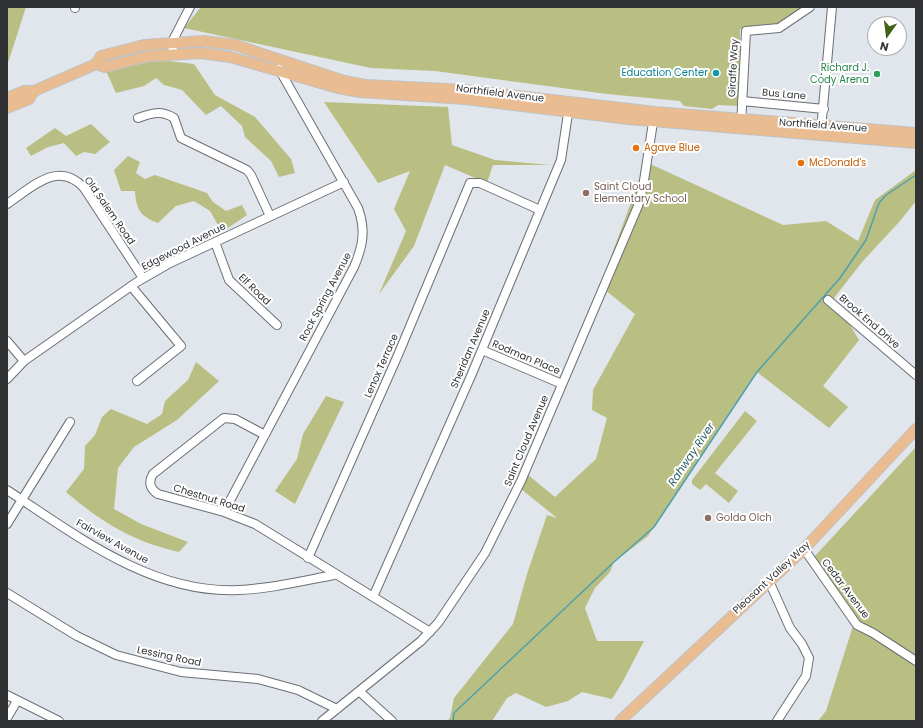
<!DOCTYPE html>
<style>
body{margin:0}
#map{position:relative;width:923px;height:728px;overflow:hidden;background:#e0e6ec;font-family:Poppins,sans-serif}
canvas{display:block}
.frame{position:absolute;inset:0;border:8px solid #303234;pointer-events:none}
.north{position:absolute;left:867px;top:16px;width:40px;height:40px;box-sizing:border-box;background:#fff;border:1px solid #acadae;border-radius:50%;rotate:194deg;font-size:11px;font-weight:700;line-height:16px;text-align:center;color:#303234}
.north::after{content:'';display:block;margin:auto;width:14px;height:18px;background:#416116;clip-path:polygon(50% 0,100% 100%,50% 72%,0 100%)}
</style>
<div id="map">
<canvas width="923" height="728"></canvas>
<div class="frame"></div>
<div class="north">N</div>
</div>
<script>
const ctx = document.querySelector('canvas').getContext('2d');
ctx.lineJoin = 'round';
function paint(path, color) {
  ctx.fillStyle = color;
  ctx.fill(path, 'evenodd');
}
function stroke(path, color, width, dash) {
  ctx.strokeStyle = color;
  ctx.lineWidth = width;
  ctx.lineCap = dash ? 'butt' : 'round';
  ctx.setLineDash(dash || []);
  ctx.stroke(path);
}
function drawText(font, color, halo, rows, align = 'center') {
  ctx.font = font + ' Poppins,sans-serif';
  ctx.lineWidth = 4;
  ctx.setLineDash([]);
  ctx.textBaseline = 'middle';
  ctx.strokeStyle = halo;
  ctx.fillStyle = color;
  for (const [text, x, y, turn = 0] of rows) {
    ctx.save();
    ctx.translate(x, y);
    ctx.rotate((+turn || 0) * Math.PI / 180);
    ctx.textAlign = isNaN(turn) ? turn : align;
    if (halo) ctx.strokeText(text, 0, 0);
    ctx.fillText(text, 0, 0);
    ctx.restore();
  }
}
const green = new Path2D(`
 M7,7H26L7,66Z
 M201,7H802L777,25L740,29L738,106L718,105L712,109L684,106L680,101L607,94L435,71L371,68L184,28Z
 M169,61L194,64L215,95L255,117L291,159L295,173L279,177L271,161L245,137L242,126L221,106L206,115L182,90L164,85L156,78L144,86L116,93L106,71L140,62Z
 M324,102L448,107L452,145L495,160L550,165H493L487,183L445,165L414,246L379,294L406,231L394,209L410,171L378,183Z
 M91,124L110,142L95,154L84,152L76,156L64,143L48,147L31,156L26,148L55,128L66,136Z
 M128,156L140,162L136,173L145,179L155,175L207,193L213,202L226,211L242,205L247,215L222,232L210,211L194,201L176,206L158,223C140,217 136,208 135,191H121L114,170Z
 M646,162L783,225L826,221L858,241L875,200L916,170V201L900,221L863,261L834,298L859,340L823,386L848,407L829,428L757,372L648,536L614,562L610,572L595,588L585,608L597,641H644L622,683L612,699L582,692L568,701L546,707L516,693L507,698L492,721H447L450,718L454,698L513,624L527,574L547,515L557,518L521,489L527,474L555,497L596,459L607,418L592,410L593,390L635,314L600,286Z
 M196,362L219,381L177,420L134,447L118,468L114,509L141,524L188,542L179,552C134,542 101,522 66,492L84,469L85,446L95,435L102,417L111,409L147,424L162,414L165,401L188,380Z
 M326,396L344,402L295,504L275,491L297,459L303,434Z
 M745,411L757,421L715,473L738,491L729,503L706,484L700,490L692,484V480Z
 M916,447V721H818L826,711L854,623L814,557Z`);
const stream = new Path2D(`
 M453,721L454,713L614,562L654,527L757,372L840,278L866,240L879,203L886,195L916,175`);
const minor = new Path2D(`
 M75,8V7
 M173,53L172,42L190,7
 M742,101L824,109
 M138,118C152,113 161,110 174,118L181,138L247,170L251,175L270,216
 M741,125L746,31L779,28L810,7
 M821,130L832,7
 M7,204C31,188 59,159 84,188L143,278
 M215,242L229,280L277,325
 M131,286L181,346L137,381
 M828,300L916,375
 M7,341L24,361
 M482,350L562,384
 M7,379L24,361L137,282L170,263L344,182
 M265,435L235,419L224,418L153,474C148,482 150,489 158,494L224,512L255,524L430,632
 M7,490C76,535 151,594 238,590C270,589 302,581 334,575
 M224,512L354,267C363,246 366,230 358,208L279,69
 M7,524L70,422
 M804,549L857,625L873,633L916,661
 M308,558L398,355L470,183H480L540,210
 M769,581L790,628L802,644L809,658L806,676L777,721
 M7,593L77,636L116,655L181,672L258,679L298,690L337,709
 M373,597L471,376L561,160L569,107
 M360,692L392,721
 M7,695L59,721
 M7,718L17,701
 M322,721L421,641L438,623L485,553L521,481L638,206L643,187L654,116`);
const major = new Path2D(`
 M96,64L105,67L149,56L201,53L230,57L338,88L360,92L465,99L628,119L916,143
 M7,98L24,91H34L96,64L101,56L144,45L204,41L235,45L344,81L366,85L466,90L655,112L916,133
 M7,108L29,99L34,91
 M620,721L804,549L916,429`);
const markers = [
 [716,73,4,"#0f9aa8"],
 [877,74,4,"#2e9e5b"],
 [636,148,4,"#e8710a"],
 [801,163,4,"#e8710a"],
 [586,193,4,"#8d6e63"],
 [708,518,4,"#8d6e63"]
];
const streetNames = [
 ["Giraffe Way",734,68,-87],
 ["Northfield Avenue",500,94,7],
 ["Bus Lane",784,95,5],
 ["Northfield Avenue",823,126,4],
 ["Old Salem Road",109,211,55],
 ["Edgewood Avenue",184,247,-27],
 ["Elf Road",254,290,44],
 ["Rock Spring Avenue",326,297,-62],
 ["Brook End Drive",869,322,41],
 ["Sheridan Avenue",471,349,-67],
 ["Rodman Place",526,358,23],
 ["Lenox Terrace",382,366,-66],
 ["Saint Cloud Avenue",527,441,-67],
 ["Chestnut Road",209,499,17],
 ["Fairview Avenue",112,542,29],
 ["Pleasant Valley Way",772,578,-43],
 ["Cedar Avenue",845,589,53],
 ["Lessing Road",169,657,12]
];
const leisureNames = [
 ["Richard J.",869,68],
 ["Cody Arena",869,80]
];
const cultureNames = [
 ["Education Center",708,73]
];
const foodNames = [
 ["Agave Blue",644,148],
 ["McDonald's",809,163]
];
const educationNames = [
 ["Saint Cloud",594,187],
 ["Elementary School",594,199],
 ["Golda Olch",716,518]
];
const waterNames = [
 ["Rahway River",692,455,-56]
];
paint(green, '#b9be82');
stroke(stream, '#4da1ad', 1.5);
stroke(minor, '#6b7076', 10);
stroke(major, '#c1c2c2', 12);
stroke(minor, '#fff', 8);
stroke(major, '#eabc92', 10);
for (const [x, y, r, color] of markers) {
  const dot = new Path2D();
  dot.arc(x, y, r, 0, 2 * Math.PI);
  ctx.fillStyle = color;
  ctx.fill(dot);
  stroke(dot, '#fff', 1.5);
}
drawText('10px', '#303234', '#fff', streetNames);
drawText('10px', '#27864d', '#fff', leisureNames, 'right');
drawText('10px', '#0d838f', '#fff', cultureNames, 'right');
drawText('10px', '#c56008', '#fff', foodNames, 'left');
drawText('10px', '#785e54', '#fff', educationNames, 'left');
drawText('italic 11px', '#285b62', '#fff', waterNames);
</script>
